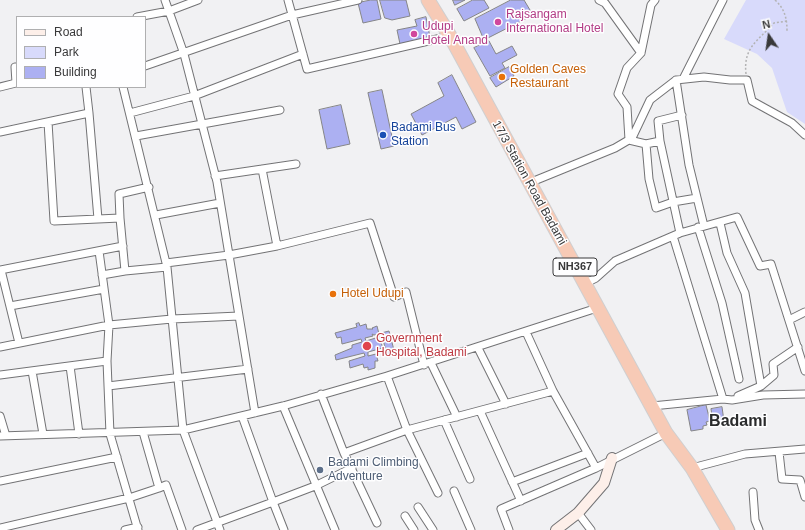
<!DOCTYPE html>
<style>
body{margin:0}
#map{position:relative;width:805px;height:530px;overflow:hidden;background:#f1f1f3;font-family:Helvetica,sans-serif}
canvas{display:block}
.legend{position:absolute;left:16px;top:16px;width:130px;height:72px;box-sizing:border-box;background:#fefeff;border:1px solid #afafb0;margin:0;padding:5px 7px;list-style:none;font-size:12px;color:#39393a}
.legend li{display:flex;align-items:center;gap:8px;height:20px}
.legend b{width:20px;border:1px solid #afafb0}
.north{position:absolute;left:749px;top:16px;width:40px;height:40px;-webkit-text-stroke:3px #fefeff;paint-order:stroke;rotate:347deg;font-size:11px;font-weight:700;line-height:16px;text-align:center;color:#39393a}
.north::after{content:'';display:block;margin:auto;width:14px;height:18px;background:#39393a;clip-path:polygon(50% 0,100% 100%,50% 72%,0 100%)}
</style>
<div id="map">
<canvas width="805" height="530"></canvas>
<ul class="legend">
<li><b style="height:5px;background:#fdefe9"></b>Road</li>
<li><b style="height:11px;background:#d8dafb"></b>Park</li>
<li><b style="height:11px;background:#acb0f2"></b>Building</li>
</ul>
<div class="north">N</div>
</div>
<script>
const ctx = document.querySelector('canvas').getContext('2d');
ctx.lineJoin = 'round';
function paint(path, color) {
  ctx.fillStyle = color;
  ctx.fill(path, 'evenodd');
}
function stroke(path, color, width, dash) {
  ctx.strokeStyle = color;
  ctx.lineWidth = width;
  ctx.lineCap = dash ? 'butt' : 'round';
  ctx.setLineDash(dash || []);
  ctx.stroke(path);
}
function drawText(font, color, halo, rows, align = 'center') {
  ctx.font = font + ' Helvetica,sans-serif';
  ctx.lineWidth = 3;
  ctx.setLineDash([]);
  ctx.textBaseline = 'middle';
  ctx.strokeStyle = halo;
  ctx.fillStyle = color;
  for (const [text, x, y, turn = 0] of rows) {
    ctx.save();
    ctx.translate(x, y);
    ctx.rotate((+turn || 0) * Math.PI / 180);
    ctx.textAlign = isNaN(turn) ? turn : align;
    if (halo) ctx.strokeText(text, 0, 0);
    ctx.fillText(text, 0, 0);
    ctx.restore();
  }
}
const green = new Path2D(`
 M746,0H805V124L787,112L772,68L757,54L724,39Z`);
const building = new Path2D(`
 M371,0H377L381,19L363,23L358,3Z
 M380,0H406L410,16L392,20L385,18Z
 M453,0H465L455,5Z
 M473,0H484L489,8L464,21L457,9Z
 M511,0H524L533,15L484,40L475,19Z
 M426,17L430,37L400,44L397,30L417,26L415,20Z
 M489,41L496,54L512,46L517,55L502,63L505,68L490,76L474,48Z
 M509,67L514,76L496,87L490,78Z
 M452,75L476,122L462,129L456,117L422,135L411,114L444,96L438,83Z
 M382,90L394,146L381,149L368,93Z
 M341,105L350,144L327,149L319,110Z
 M359,323L360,326L366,324L367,329H373L372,328L377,326L379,334L374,335L372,334L373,336L365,338L366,341L382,336L381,333L389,331L395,354L387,356L383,339L380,340L383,348L368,352V356L376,354L378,361H375V368L368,370V367L364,368L363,364L350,368L349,361L365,356L364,353L336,360L335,355L352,348V345L362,342L361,339L342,344L341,337L337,338L335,333L357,327L356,324Z
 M706,405L710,421L706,422L707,425L703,426V429L691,431L687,410Z
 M722,407L724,421L713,423L711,409Z`);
const path = new Path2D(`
 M775,0C785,9 787,19 787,31
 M746,74C743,47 758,41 774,23L787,21`);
const street = new Path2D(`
 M165,0L184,54L217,182L255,413
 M288,0L307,69L450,36
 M599,0L605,3L641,53
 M655,0L651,5L641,53L627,68L618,94L627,107L629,140L646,144L660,141L680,233
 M137,17L169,11L198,0
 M145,66L292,15L358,0
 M683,79L723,0
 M676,80L689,165L704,226
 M0,87L16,83L15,67H17
 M123,87L167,267L183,430L220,530
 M89,113L98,219
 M130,113L194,96L303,54
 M48,122L54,221L120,218L125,271L167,267
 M0,132L89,113L86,87
 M136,136L280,110
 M660,141L658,121L682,115
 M646,144L649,179L656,208L673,202L697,198
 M215,176L296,164
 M529,183L615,148L632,138L650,100L676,80L704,77L730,80H747L752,101L792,123L805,135
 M156,215L220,203
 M120,218L119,194L149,187
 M720,223L727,253L745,293L761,386
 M698,227L722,303L739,379
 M277,246L370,223L394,297L406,292L424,365
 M166,263L229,255L277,246L262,169
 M0,270L123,246
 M1,270L19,343
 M102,275L125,271
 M584,284L596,278L615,261L673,236
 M10,306L104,289
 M789,320L805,312
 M526,332L553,391L596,468L666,433
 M0,347L109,325L99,251
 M478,348L506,404
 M107,361L110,434L138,530
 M431,363L457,417
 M70,366L79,434
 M32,371L43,434
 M0,375L107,361L109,325L172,319L239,316
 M387,376L407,430L438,493
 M108,386L248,369
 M321,394L344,453L377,523
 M738,396L761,386L774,375L773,364L798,347
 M723,399L673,236L680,233L737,217L760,266L771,264L805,371
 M283,406L335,530
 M652,406L723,399L732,400L763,395L805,394
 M480,411L521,501
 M0,416L6,436
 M444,420L470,479
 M0,436L183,430L283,406L387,376L597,308
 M779,452L782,479L800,480L805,497
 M344,453L407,430L553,391
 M692,468L745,454L805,449
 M0,481L117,457
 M512,482L588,453
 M159,488L166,485L182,530
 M454,491L471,530
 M753,492L755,520L759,530
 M418,507L433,530
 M578,513L591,530
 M405,516L414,530
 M0,528L129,498L159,488L143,432
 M125,530L138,527
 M197,530L273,502L242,416
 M284,530L273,502L315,486L352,468
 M509,530L501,509L596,468`);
const secondary = new Path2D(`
 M556,530L578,513L604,483L612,458`);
const highway = new Path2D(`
 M428,0L450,36L666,433L692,468L728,530`);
const markers = [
 [498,22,4,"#d1479c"],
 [414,34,4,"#d1479c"],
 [502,77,4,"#e8710a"],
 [383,135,4,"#1a4fb4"],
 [333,294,4,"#e8710a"],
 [367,346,5,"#e0444e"],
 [320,470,4,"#5c6f8a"]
];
const shields = [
 [575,267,44]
];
const shieldNames = [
 ["NH367",575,267]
];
const hotelNames = [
 ["Rajsangam",506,15],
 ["International Hotel",506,29],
 ["Udupi",422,27],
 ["Hotel Anand",422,41]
];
const foodNames = [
 ["Golden Caves",510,70],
 ["Restaurant",510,84],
 ["Hotel Udupi",341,294]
];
const transitNames = [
 ["Badami Bus",391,128],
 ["Station",391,142]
];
const streetNames = [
 ["17/3 Station Road Badami",529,183,61]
];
const healthNames = [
 ["Government",376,339],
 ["Hospital, Badami",376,353]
];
const serviceNames = [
 ["Badami Climbing",328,463],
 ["Adventure",328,477]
];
const districtNames = [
 ["Badami",738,422]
];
paint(green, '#d8dafb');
paint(building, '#acb0f2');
stroke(building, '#858587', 1);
stroke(street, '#737375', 9);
stroke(secondary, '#737375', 12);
stroke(highway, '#cfcfd0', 15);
stroke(path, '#b3b3b4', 1.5, [2, 2]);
stroke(street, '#fff', 7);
stroke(secondary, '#fdefe9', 10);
stroke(highway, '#f7cab6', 13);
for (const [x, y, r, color] of markers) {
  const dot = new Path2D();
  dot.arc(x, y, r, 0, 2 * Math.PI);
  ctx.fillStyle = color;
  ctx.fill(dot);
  stroke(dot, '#fefeff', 1.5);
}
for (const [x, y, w] of shields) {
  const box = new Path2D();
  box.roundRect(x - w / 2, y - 9, w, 18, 3);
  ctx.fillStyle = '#fefeff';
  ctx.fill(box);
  stroke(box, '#39393a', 1);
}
drawText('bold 11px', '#39393a', null, shieldNames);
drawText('12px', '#b23c85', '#fefeff', hotelNames, 'left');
drawText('12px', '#c56008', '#fefeff', foodNames, 'left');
drawText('12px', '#164399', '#fefeff', transitNames, 'left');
drawText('12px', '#39393a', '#fefeff', streetNames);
drawText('12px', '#be3a42', '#fefeff', healthNames, 'left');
drawText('12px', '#4e5e75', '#fefeff', serviceNames, 'left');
drawText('bold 16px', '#2a2b2c', '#fefeff', districtNames);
</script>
